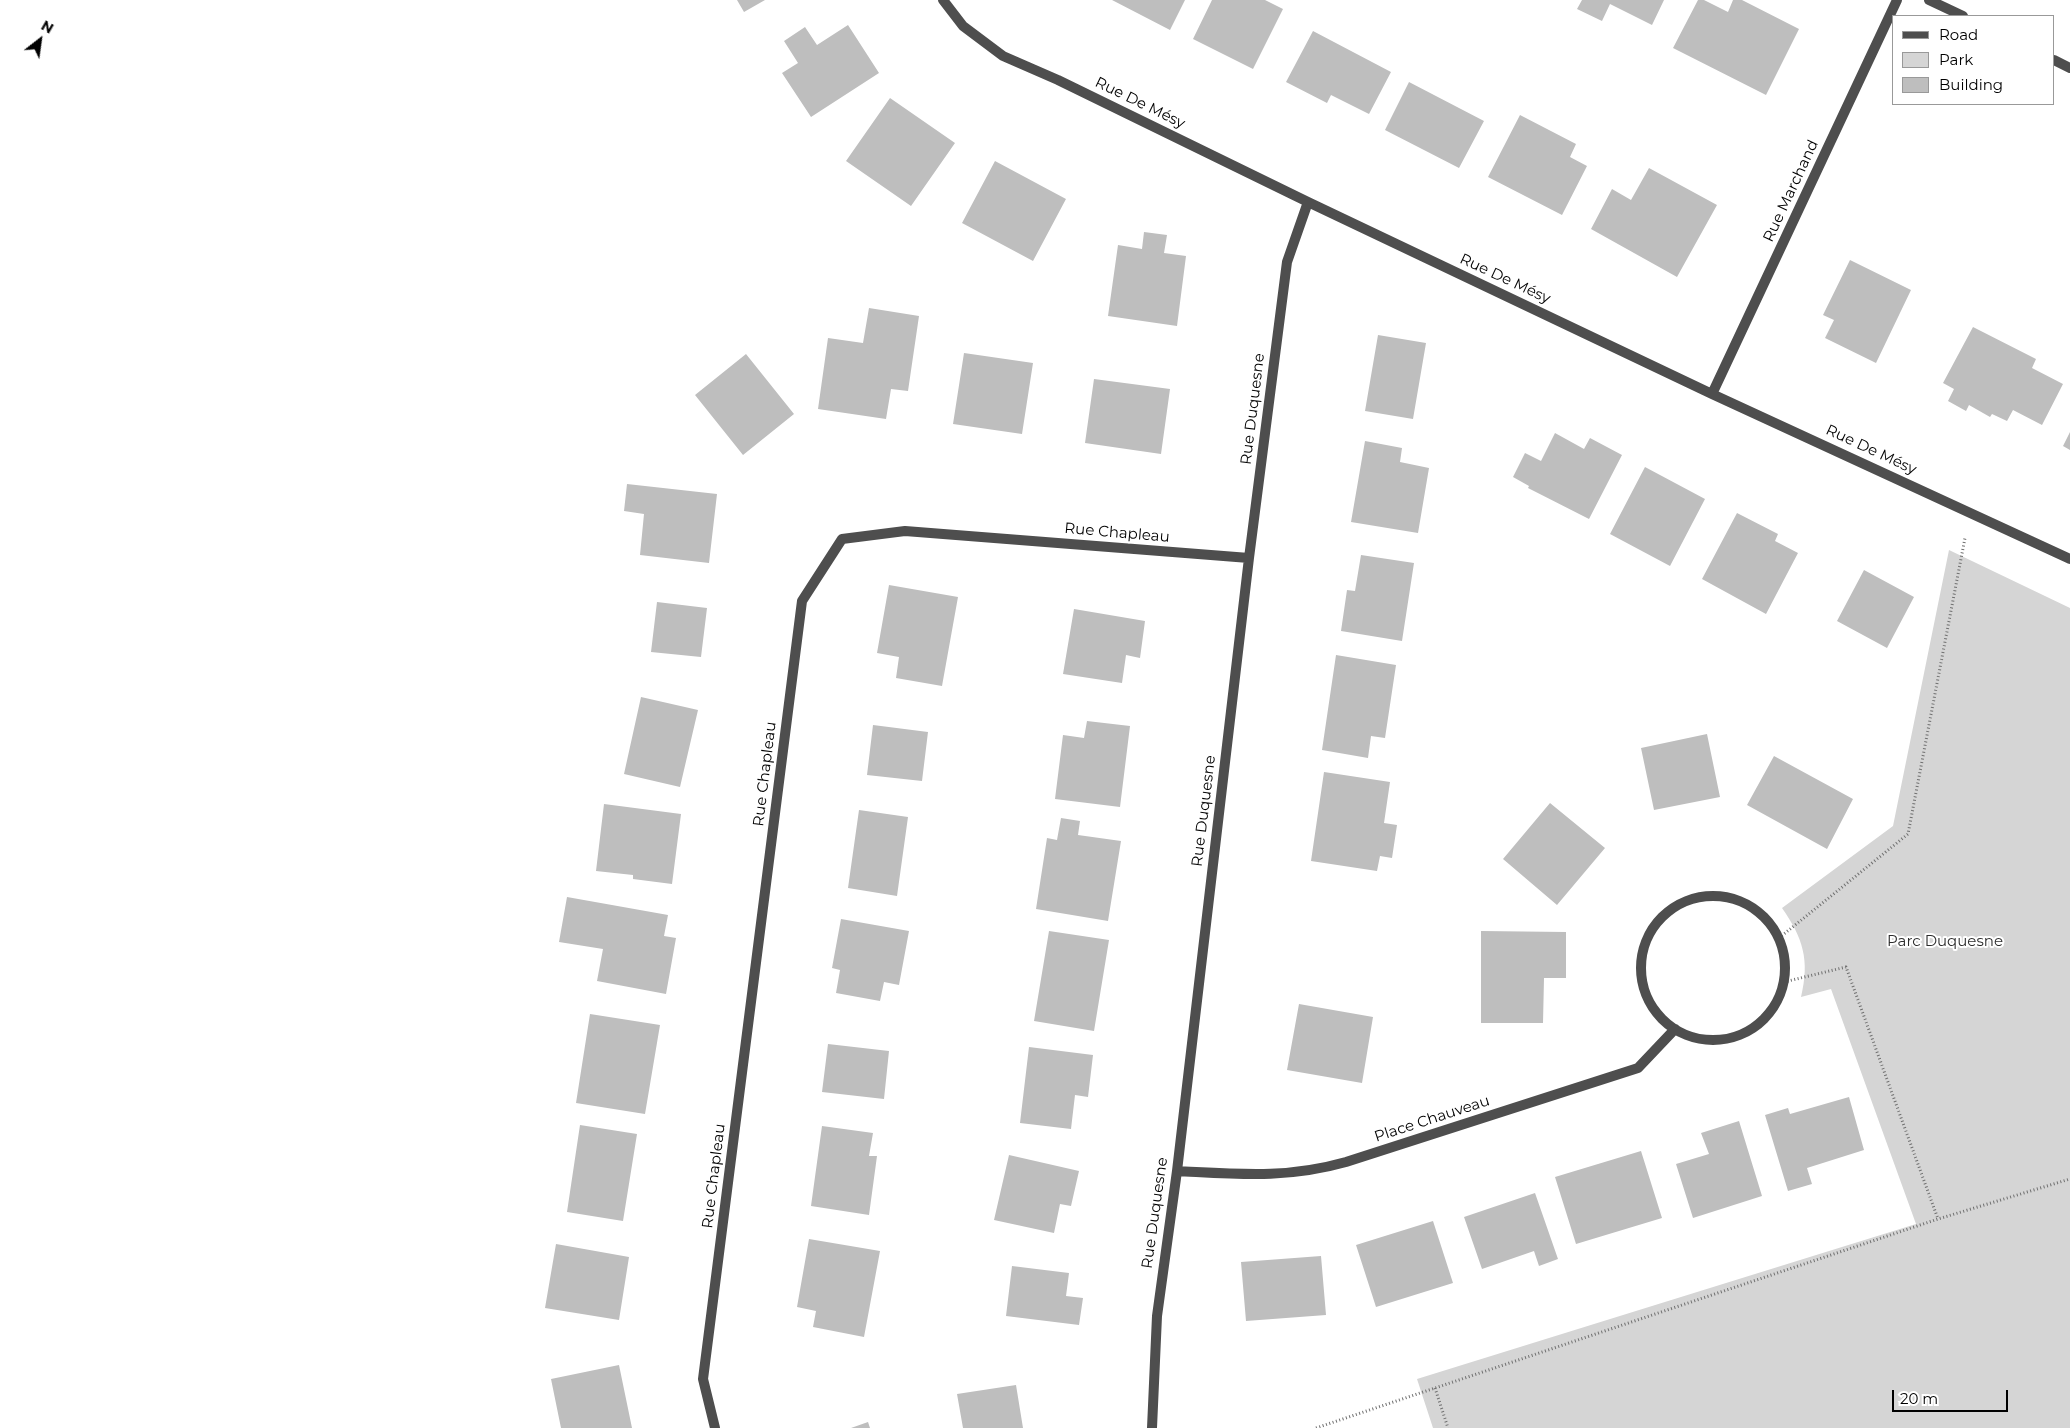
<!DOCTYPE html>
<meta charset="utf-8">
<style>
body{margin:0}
#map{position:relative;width:2070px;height:1428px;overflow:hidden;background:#fff;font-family:Montserrat,sans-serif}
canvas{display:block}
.legend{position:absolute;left:1892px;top:15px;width:162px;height:90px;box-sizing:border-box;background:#fff;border:1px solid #999;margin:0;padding:6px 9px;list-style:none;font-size:15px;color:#000}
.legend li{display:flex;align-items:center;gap:10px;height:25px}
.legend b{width:25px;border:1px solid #999}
.north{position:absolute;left:15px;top:15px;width:50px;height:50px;-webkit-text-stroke:4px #fff;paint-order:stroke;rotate:30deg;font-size:14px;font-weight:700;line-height:20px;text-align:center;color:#000}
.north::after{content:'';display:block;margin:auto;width:18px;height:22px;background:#000;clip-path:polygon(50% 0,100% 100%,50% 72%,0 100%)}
.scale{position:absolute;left:1892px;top:1390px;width:116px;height:22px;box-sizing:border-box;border:2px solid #000;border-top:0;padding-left:6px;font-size:15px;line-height:18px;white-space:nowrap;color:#000;-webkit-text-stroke:4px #fff;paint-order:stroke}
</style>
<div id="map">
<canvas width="2070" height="1428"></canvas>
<ul class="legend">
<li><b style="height:6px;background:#4e4e4e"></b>Road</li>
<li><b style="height:14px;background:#d5d5d5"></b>Park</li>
<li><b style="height:14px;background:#bebebe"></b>Building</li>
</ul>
<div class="north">N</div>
<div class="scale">20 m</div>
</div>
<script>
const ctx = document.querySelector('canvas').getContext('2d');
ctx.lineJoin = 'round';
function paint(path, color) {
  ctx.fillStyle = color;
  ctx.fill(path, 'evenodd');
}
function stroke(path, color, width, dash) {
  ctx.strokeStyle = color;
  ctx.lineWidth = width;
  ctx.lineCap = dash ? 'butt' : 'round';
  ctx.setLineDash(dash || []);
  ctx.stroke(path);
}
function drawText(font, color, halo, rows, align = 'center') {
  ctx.font = font + ' Montserrat,sans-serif';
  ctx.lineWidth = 4;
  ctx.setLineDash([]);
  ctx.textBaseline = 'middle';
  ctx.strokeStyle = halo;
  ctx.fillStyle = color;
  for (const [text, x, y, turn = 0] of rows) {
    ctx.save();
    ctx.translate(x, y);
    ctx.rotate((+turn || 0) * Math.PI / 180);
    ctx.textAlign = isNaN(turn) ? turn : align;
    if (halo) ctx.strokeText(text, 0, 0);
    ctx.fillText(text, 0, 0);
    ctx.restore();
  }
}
const green = new Path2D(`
 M1949,550L2070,608V1428H1433L1417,1379L1916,1224L1831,989L1801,997C1810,960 1803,938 1782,908L1893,826Z`);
const building = new Path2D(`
 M737,0H765L744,12Z
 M1112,0H1185L1170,30Z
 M1212,0H1265L1283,9L1253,69L1193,39Z
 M1582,0H1664L1652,25L1610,4L1602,21L1577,9Z
 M1698,0H1704L1728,12L1733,0H1742L1799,29L1766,95L1673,48Z
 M848,25L879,73L811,117L782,73L798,63L784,41L805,27L817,45Z
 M1313,31L1391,72L1369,114L1331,95L1327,103L1286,82Z
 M1409,82L1484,121L1459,168L1385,130Z
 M890,98L955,143L911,206L846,161Z
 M1520,115L1576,144L1570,157L1587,166L1562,215L1488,177Z
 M995,161L1066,199L1033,261L962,223Z
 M1649,168L1717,205L1677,277L1591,229L1612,189L1631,200Z
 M1144,232L1167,235L1164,253L1186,256L1177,326L1108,316L1118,245L1142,249Z
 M1850,260L1911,290L1876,363L1825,338L1834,320L1823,315Z
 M869,308L919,316L908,391L891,389L886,419L818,409L828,338L863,343Z
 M1973,327L2036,359L2032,368L2063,384L2042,425L2013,410L2007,421L1992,414L1990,417L1969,405L1966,411L1948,401L1954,389L1943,383Z
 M1378,335L1426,343L1413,419L1365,411Z
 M964,353L1033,363L1022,434L953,424Z
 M746,354L794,414L743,455L695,395Z
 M1094,379L1170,389L1161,454L1085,443Z
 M2070,432V450L2063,446Z
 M1555,433L1584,449L1590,438L1622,455L1589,519L1528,488L1529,486L1513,477L1525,453L1541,461Z
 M1365,441L1402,448L1400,462L1429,468L1418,533L1351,522Z
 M1645,467L1705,499L1670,566L1610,534Z
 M627,484L717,494L709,563L640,555L644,514L624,511Z
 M1737,513L1778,534L1775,541L1798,553L1766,614L1702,579Z
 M1361,555L1414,563L1402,641L1341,631L1347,590L1355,591Z
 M1864,570L1914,597L1887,648L1837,621Z
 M889,585L958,597L942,686L896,678L899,657L877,653Z
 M657,602L707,608L701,657L651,652Z
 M1074,609L1145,621L1140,658L1126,655L1122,683L1063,674Z
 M1336,655L1396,665L1385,738L1371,736L1368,758L1322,750Z
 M641,697L698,710L680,787L624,774Z
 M1087,721L1130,726L1120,807L1055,799L1063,735L1084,738Z
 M873,725L928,732L922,781L867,775Z
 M1707,734L1720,797L1654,810L1641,748Z
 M1774,756L1853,799L1827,849L1747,805Z
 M1324,772L1390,782L1384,823L1397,825L1392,858L1380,856L1377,871L1311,861Z
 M1550,803L1605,848L1557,905L1503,859Z
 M604,804L681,814L672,884L633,879V875L596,871Z
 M859,810L908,817L897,896L848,888Z
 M1061,818L1080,821L1078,835L1121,841L1108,921L1036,909L1047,838L1057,840Z
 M567,897L668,915L664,936L676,938L666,994L597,981L603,949L559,942Z
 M841,919L909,931L899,985L884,982L880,1001L836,993L840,970L832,968Z
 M1049,931L1109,940L1094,1031L1034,1021Z
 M1481,931L1566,932V978H1544L1543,1023H1481Z
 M1299,1004L1373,1017L1362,1083L1287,1070Z
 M590,1014L660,1025L645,1114L576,1103Z
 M828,1044L889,1051L884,1099L822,1092Z
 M1029,1047L1093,1055L1088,1097L1075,1095L1071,1129L1020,1123Z
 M1849,1097L1864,1150L1807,1168L1812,1184L1788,1191L1765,1115L1788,1108L1790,1114Z
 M1739,1121L1762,1196L1693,1218L1676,1164L1709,1154L1701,1133Z
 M580,1125L637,1134L623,1221L567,1212Z
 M822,1126L873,1133L869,1156H877L869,1215L811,1206Z
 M1641,1151L1662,1218L1576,1244L1555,1177Z
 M1009,1155L1079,1171L1071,1206L1060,1204L1054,1233L994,1220Z
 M1535,1193L1558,1259L1539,1266L1534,1251L1482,1269L1464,1217Z
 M1433,1221L1453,1283L1376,1307L1356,1245Z
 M809,1239L880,1251L864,1337L813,1327L816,1311L797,1307Z
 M556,1244L629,1257L619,1320L545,1308Z
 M1321,1256L1326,1315L1246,1321L1241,1262Z
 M1012,1266L1069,1273L1066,1296L1083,1298L1079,1325L1006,1316Z
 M619,1365L632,1428H561L551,1379Z
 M1016,1385L1023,1428H963L957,1394Z
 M868,1422L870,1428H851Z`);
const path = new Path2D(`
 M1779,938L1908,834L1965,538
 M1784,982L1846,967L1938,1219
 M1435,1388L1448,1428
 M1316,1428L1938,1219L2070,1179`);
const street = new Path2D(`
 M943,0L963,26L1003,56L1058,80L1308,202L1712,394L2070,559
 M1929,0L1963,16
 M2054,60L2070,68
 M1712,394L1897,0
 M1641 968a72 72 0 1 1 144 0a72 72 0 1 1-144 0Z
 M1177,1171C1238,1174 1286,1179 1346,1162L1638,1068L1675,1029
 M715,1428L703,1379L802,601L842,539L905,531L1249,558
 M1152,1428L1157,1316L1177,1171L1249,558L1287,262L1308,202`);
const streetNames = [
 ["Rue De Mésy",1140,103,26],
 ["Rue Marchand",1791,191,-65],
 ["Rue De Mésy",1505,279,25],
 ["Rue Duquesne",1253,409,-83],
 ["Rue De Mésy",1871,450,25],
 ["Rue Chapleau",1117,533,5],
 ["Rue Chapleau",765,774,-83],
 ["Rue Duquesne",1204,811,-83],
 ["Place Chauveau",1432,1119,-18],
 ["Rue Chapleau",714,1176,-83],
 ["Rue Duquesne",1155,1213,-82]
];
const parkNames = [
 ["Parc Duquesne",1945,942]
];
paint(green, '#d5d5d5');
paint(building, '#bebebe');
stroke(path, '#707070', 3, [1, 2.5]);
stroke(street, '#4e4e4e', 10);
drawText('15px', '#000', '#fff', streetNames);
drawText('15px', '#2c2c2c', '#fff', parkNames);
</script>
